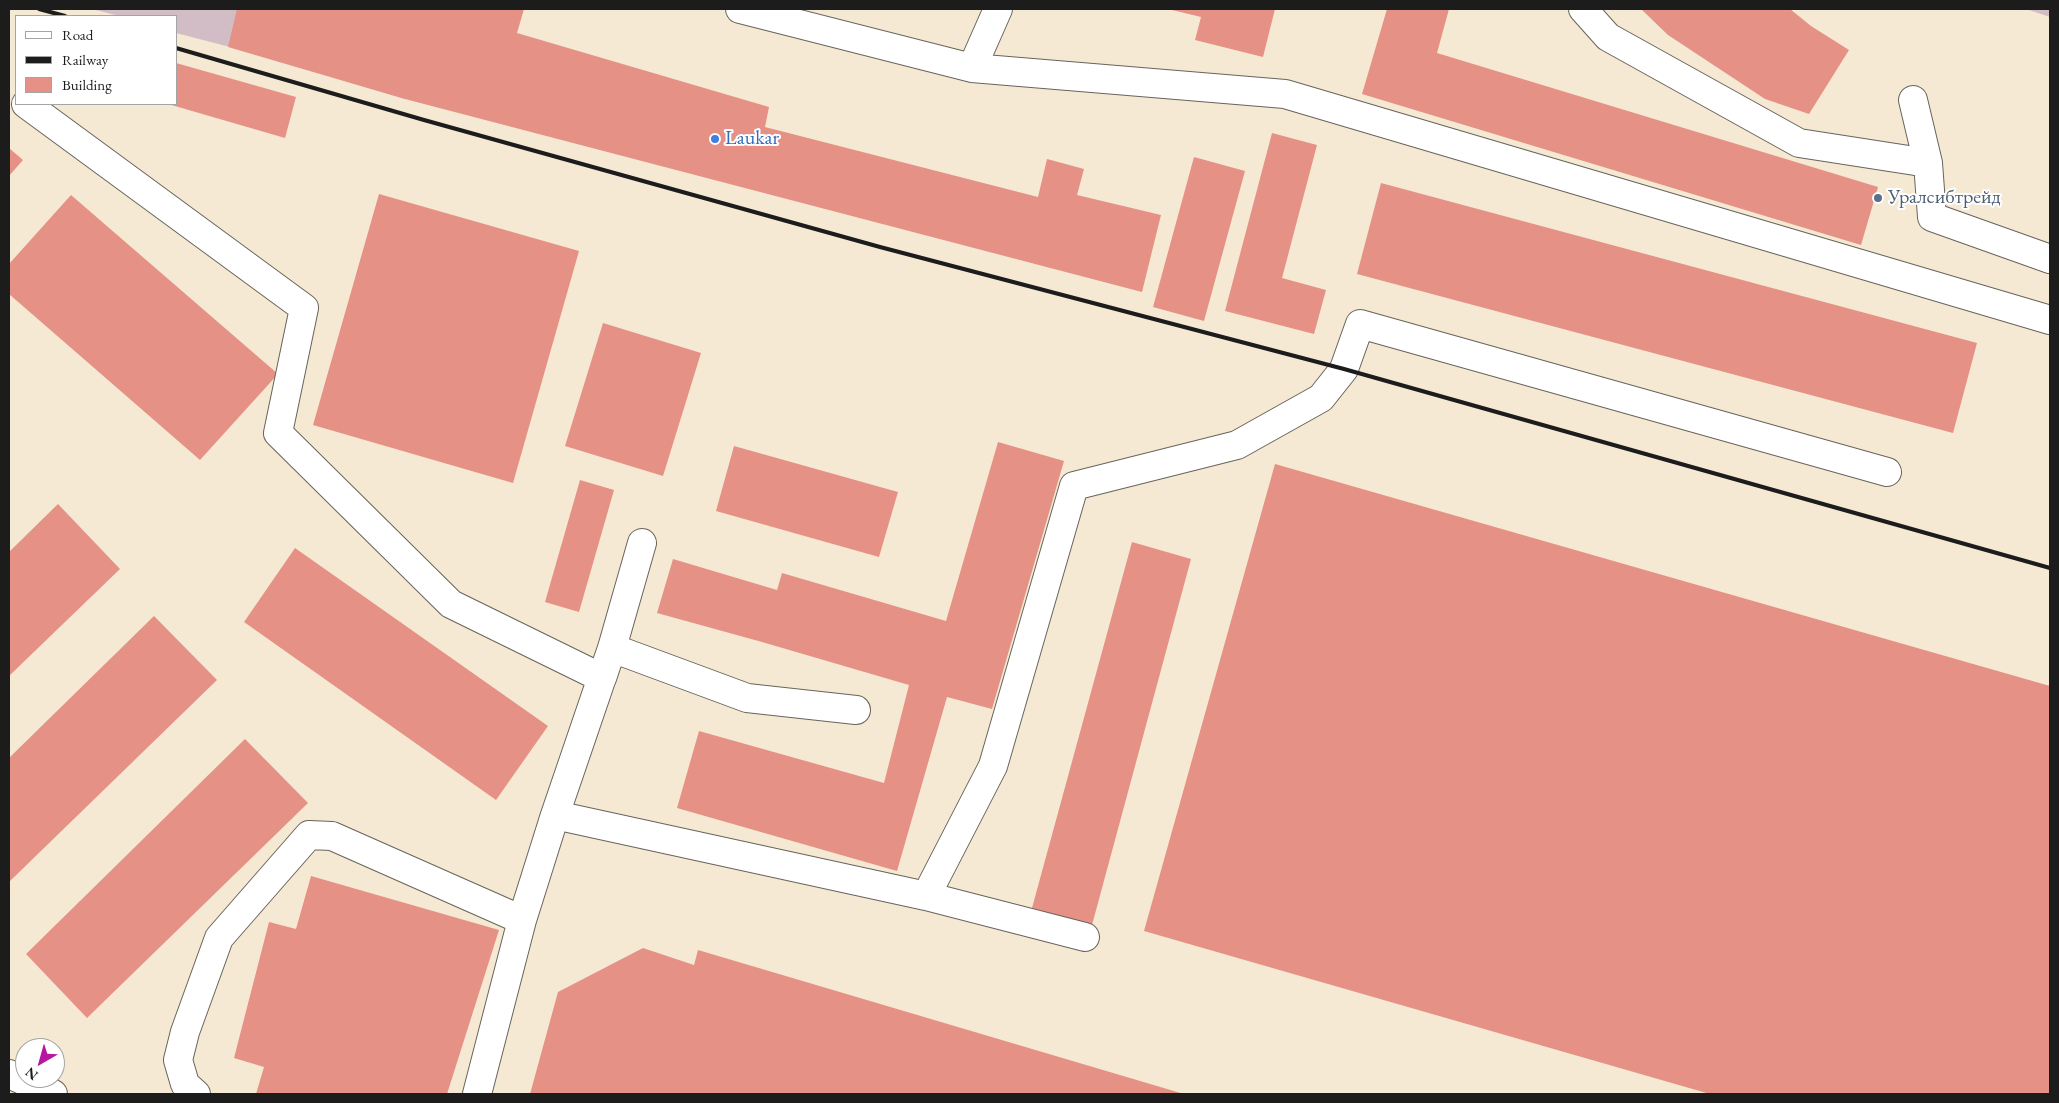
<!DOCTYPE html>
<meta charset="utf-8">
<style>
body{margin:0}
#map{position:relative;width:2059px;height:1103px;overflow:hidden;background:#f5e9d3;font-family:"EB Garamond",serif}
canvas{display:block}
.frame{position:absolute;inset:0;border:10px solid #1c1c1c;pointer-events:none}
.legend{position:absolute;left:15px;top:15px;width:162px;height:90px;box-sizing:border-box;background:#fff;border:1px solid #a4a4a4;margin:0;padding:6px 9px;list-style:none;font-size:15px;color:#1c1c1c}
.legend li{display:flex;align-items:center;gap:10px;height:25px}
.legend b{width:25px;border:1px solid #a4a4a4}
.north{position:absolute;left:15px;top:1038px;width:50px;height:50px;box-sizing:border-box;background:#fff;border:1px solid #a4a4a4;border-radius:50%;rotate:218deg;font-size:14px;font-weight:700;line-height:20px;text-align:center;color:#1c1c1c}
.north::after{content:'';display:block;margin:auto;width:18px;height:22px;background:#b5179e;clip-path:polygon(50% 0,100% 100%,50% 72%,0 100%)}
</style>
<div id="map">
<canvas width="2059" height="1103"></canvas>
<div class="frame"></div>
<ul class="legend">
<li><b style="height:6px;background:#fff"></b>Road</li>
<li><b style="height:6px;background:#1c1c1c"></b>Railway</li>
<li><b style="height:14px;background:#e69185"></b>Building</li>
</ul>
<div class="north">N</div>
</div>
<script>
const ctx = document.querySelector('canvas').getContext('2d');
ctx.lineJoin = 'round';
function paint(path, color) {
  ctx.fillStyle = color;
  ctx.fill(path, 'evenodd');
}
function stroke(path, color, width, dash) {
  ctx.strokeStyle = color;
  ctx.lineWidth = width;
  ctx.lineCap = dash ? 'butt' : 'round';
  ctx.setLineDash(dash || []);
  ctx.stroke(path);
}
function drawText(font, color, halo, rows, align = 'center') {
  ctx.font = font + ' "EB Garamond",serif';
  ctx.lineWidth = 4;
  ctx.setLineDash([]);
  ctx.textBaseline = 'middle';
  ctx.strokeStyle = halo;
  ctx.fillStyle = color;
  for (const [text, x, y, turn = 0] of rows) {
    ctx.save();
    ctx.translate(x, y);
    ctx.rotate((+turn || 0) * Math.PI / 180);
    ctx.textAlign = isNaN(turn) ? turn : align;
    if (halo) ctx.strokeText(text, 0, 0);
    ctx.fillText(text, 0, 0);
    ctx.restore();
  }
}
const industrial = new Path2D(`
 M92,9H428L405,99L253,53L176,33V16H119Z
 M2026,9H2050V17Z`);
const building = new Path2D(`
 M237,9H524L517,33L769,107L765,127L1038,197L1047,159L1084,169L1077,195L1161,215L1142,292L405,99L228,47Z
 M1168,9H1275L1263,57L1195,40L1201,17Z
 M1387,9H1449L1437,53L1878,187L1861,245L1362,94Z
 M1641,9H1790L1811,26L1849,50L1809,114L1765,99L1668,35Z
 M176,63L296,97L285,138L168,104H176Z
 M1272,133L1317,145L1282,278L1326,290L1314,334L1225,311Z
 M9,148L23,160L9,176Z
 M1194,157L1245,171L1204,321L1153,307Z
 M1381,183L1977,343L1953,433L1357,274Z
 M379,194L579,251L513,483L313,425Z
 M71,195L278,374L200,460L9,294V264Z
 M603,323L701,353L663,476L565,446Z
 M998,442L1064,461L992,709L947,697L897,871L677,808L699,731L884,783L909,685L762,642L657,613L673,559L777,590L782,573L946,621Z
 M734,446L898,492L879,557L716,511Z
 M1275,464L2050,686V1094H1710L1144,931Z
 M580,480L614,490L579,612L545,602Z
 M58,504L120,569L9,676V552Z
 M1132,542L1191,559L1092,925L1032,908Z
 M295,548L548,726L496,800L244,622Z
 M154,616L217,680L9,882V758Z
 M245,739L308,803L87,1018L26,954Z
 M311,876L499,930L447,1094H256L264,1067L234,1058L269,922L296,929Z
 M643,948L694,965L698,950L1184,1094H530L558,992Z`);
const minor = new Path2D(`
 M740,9L972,68L1285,94L2050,320
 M1583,9L1608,37L1799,143L1928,163
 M972,68L998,9
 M1913,100L1928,163L1932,217L2050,259
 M26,104L304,308L278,433L451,604L602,678L612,648L747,698L856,710
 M555,815L926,896L1085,937
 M926,896L993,766L1074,486L1237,445L1321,398L1344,369L1360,324L1887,472
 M9,1074L53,1094
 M196,1094L185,1084L178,1060L185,1032L219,938L309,835L332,836L522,920
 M477,1094L522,920L555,815L612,648L642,543`);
const rail = new Path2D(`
 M39,9L65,16
 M176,48L424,120L880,247L1344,369L2050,568`);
const markers = [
 [715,139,5,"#3f7fe0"],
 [1878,198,5,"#5c6f8a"]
];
const shopNames = [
 ["Laukar",725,139]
];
const serviceNames = [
 ["Уралcибтрейд",1888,198]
];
paint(industrial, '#d2bdc7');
paint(building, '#e69185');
stroke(minor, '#68645c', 30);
stroke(minor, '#fff', 28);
stroke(rail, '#1c1c1c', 4);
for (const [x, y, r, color] of markers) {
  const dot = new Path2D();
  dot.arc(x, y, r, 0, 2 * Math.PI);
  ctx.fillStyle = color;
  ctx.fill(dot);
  stroke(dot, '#fff', 2);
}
drawText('20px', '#366cbe', '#fff', shopNames, 'left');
drawText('20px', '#4e5e75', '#fff', serviceNames, 'left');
</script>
